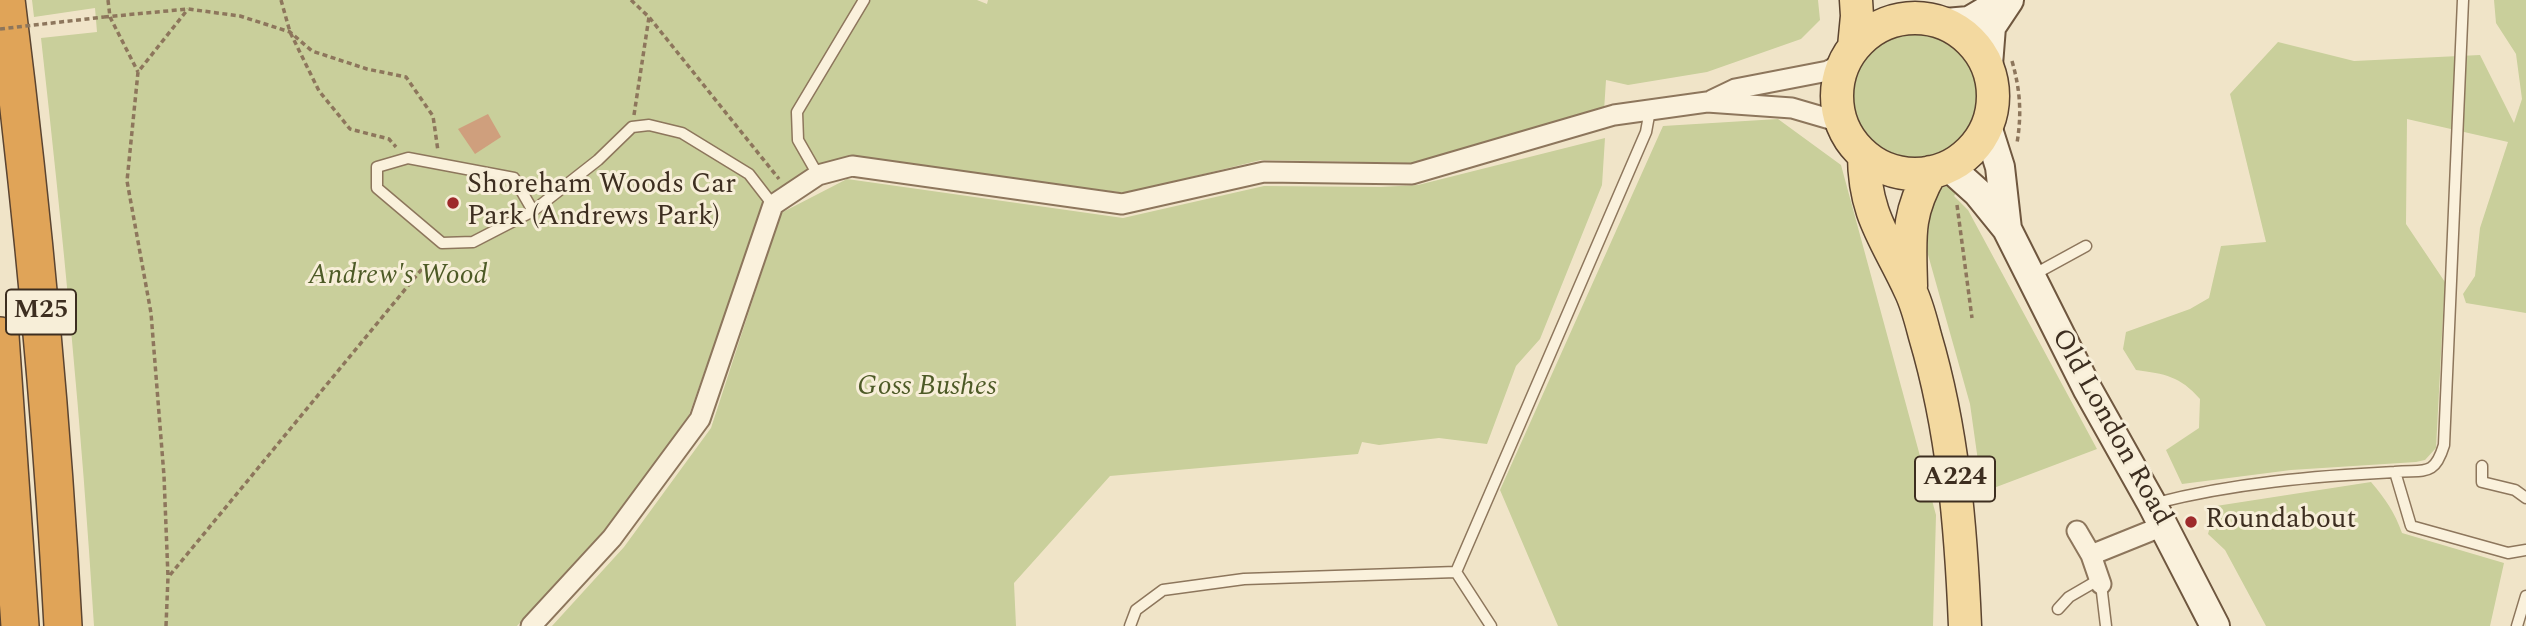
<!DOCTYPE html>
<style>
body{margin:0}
canvas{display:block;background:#f0e4c8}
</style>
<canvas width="2526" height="626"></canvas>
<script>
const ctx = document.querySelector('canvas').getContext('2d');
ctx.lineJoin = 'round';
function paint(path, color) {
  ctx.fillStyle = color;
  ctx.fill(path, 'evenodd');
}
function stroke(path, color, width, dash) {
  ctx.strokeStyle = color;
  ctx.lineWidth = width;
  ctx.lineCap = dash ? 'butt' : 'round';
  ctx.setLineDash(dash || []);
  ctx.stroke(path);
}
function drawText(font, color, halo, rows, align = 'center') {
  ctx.font = font + ' Spectral,serif';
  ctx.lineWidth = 6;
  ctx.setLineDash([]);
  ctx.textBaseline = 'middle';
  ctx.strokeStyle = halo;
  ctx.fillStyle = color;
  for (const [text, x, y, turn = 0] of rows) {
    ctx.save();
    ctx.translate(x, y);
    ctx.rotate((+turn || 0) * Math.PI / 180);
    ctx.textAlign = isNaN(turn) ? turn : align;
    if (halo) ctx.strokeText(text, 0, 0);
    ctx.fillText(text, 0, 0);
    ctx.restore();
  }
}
const green = new Path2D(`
 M32,0H977L987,4L988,0H1818L1820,20L1801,39L1707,72L1628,85L1606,80L1604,111L1413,163L1261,160L1126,193L851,158L823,165L778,188L762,209L689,415L615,521L517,626H94C82,429 63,234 41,38L97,32L95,8L34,17Z
 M2494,0H2526V313L2466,303L2463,294L2475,276L2480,228L2508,142L2407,119L2406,224L2455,297H2444L2436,448L2425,460L2416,462L2291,470L2182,484L2166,450L2199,428L2200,399C2180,376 2165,374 2136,370L2123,349L2126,332L2190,309L2209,298L2221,246L2266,242L2230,94L2278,42L2354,61L2480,55L2514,123L2522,99L2516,54L2496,23Z
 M1851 97a64 64 0 1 1 128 0a64 64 0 1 1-128 0Z
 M1778,119L1841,165L1936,515L1933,626H1558L1500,490L1663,126Z
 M1605,138L1602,185L1540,339L1516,366L1487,444L1439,438L1379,445L1362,442L1358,454L1110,476L1014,583L1016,626H552L624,547L711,428L781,213L847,179L1123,218L1264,186L1381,187L1418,185Z
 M1947,186L1958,191L1954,196L1968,210L2097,449L1991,489L1978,461L1970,404L1925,244L1924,224L1940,188Z
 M2371,482C2385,498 2395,513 2402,533L2504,563L2490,626H2266L2225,550L2208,534L2216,506Z`);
const building = new Path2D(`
 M488,114L501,137L475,154L458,129Z`);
const path = new Path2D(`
 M108,0L110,17L138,72
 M281,0L290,32L319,91L350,129L389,139L396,147
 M631,0L649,17L779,179
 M104,17L188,9L240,16L290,32L312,51L367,69L406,77L433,116L438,151
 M2012,61C2020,89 2022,113 2017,143
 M634,115L649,17
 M1957,205L1972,318
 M170,575L426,264
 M166,626L168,577L164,476L151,313L127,181L138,72L188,9`);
const lane = new Path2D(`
 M818,175L798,140L797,112L864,0
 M533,211L514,178L408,158L377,167V188L442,243L473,242L533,211L598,160L632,127L649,125L682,133L749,174L773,205
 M2033,275L2086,246
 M2482,466V482L2515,490L2526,498
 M2395,472C2424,469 2434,478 2444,445L2463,0
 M2156,503C2234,483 2315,476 2395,472L2411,526L2508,553L2526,550
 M1456,572L1646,132L1650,110
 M1456,572L1491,626
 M2101,584L2106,626
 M2058,609L2069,597L2100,579
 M1130,626L1136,610L1163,590L1244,579L1456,572
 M2517,626L2526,596`);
const street = new Path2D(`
 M1712,100L1735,89L1828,71L1845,62
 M2077,531L2091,555L2101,584
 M2091,555L2163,526
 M531,626L612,538L700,419L773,205L818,175L852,166L1122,204L1264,172L1412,174L1614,115L1707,102L1792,108L1840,122`);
const secondary = new Path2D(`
 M1945,23L1969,21L2005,0
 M1988,65L1991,27L2009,0
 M1987,126L2000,167L2007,229
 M1948,166L1977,192L2007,229L2088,390L2152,504L2215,626`);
const primary = new Path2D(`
 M1837 96a78 78 0 1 1 156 0a78 78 0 1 1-156 0Z
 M1854,47L1857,16L1856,0
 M1864,155C1864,215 1887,240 1910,290C1917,304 1921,321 1925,336C1953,430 1961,528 1965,626
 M1911,286C1910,238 1906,215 1931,172`);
const highway = new Path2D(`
 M6,0C32,208 52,417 63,626
 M0,336L20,626`);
const pathBridge = new Path2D(`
 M0,29L104,17`);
const markers = [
 [453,203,7,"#9e2a2b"],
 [2191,522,7,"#9e2a2b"]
];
const shields = [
 [41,312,70],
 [1955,479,80]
];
const shieldNames = [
 ["M25",41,312],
 ["A224",1955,479]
];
const poiNames = [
 ["Shoreham Woods Car",467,187],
 ["Park (Andrews Park)",467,219],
 ["Roundabout",2205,522]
];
const parkNames = [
 ["Andrew's Wood",398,278],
 ["Goss Bushes",927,389]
];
const streetNames = [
 ["Old London Road",2110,428,61]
];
paint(green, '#c9cf9b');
paint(building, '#cf9f7d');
stroke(lane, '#8d765c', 13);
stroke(street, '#8d765c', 23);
stroke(secondary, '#6f573f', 32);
stroke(primary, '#5b4430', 35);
stroke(highway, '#5b4430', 40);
stroke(path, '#8d765c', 3.5, [5, 3.5]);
stroke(lane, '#faf1dc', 10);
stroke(street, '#faf1dc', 19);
stroke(secondary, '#faf1dc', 28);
stroke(primary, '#f3d9a0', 32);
stroke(highway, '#e0a458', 37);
stroke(pathBridge, '#8d765c', 3.5, [5, 3.5]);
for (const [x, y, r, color] of markers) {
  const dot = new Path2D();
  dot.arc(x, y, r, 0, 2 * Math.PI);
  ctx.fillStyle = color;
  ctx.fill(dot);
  stroke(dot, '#f7eed8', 2.5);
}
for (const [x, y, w] of shields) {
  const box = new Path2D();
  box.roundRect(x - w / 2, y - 22.5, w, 45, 5);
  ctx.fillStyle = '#f7eed8';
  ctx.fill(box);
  stroke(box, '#3d2e20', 2);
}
drawText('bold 26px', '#3d2e20', null, shieldNames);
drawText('28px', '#3d2e20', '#f7eed8', poiNames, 'left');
drawText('italic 28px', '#4d5a26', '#f7eed8', parkNames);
drawText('28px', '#3d2e20', '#f7eed8', streetNames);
</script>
